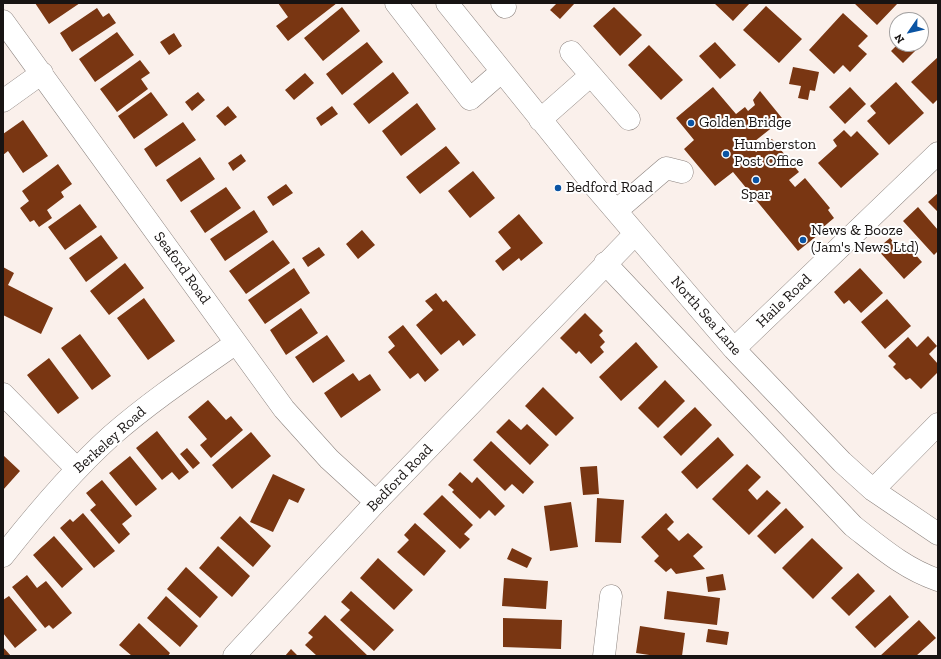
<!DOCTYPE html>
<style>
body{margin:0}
#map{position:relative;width:941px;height:659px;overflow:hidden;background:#faf0eb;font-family:"Zilla Slab",serif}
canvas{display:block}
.frame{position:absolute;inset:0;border:4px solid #181413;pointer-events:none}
.north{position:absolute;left:889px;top:12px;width:40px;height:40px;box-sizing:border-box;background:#fff;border:1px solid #a3a1a1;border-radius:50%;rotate:236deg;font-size:11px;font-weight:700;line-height:16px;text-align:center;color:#181413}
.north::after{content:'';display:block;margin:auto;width:14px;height:18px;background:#0b54a3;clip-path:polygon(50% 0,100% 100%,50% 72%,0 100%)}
</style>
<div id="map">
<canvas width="941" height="659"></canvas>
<div class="frame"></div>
<div class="north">N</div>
</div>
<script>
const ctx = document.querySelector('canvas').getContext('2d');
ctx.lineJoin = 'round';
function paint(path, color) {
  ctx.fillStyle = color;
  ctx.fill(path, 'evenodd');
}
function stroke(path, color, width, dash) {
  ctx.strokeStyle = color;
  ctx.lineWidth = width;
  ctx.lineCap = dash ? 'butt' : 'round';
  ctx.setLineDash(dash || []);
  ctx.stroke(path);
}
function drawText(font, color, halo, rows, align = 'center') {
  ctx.font = font + ' "Zilla Slab",serif';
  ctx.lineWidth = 4;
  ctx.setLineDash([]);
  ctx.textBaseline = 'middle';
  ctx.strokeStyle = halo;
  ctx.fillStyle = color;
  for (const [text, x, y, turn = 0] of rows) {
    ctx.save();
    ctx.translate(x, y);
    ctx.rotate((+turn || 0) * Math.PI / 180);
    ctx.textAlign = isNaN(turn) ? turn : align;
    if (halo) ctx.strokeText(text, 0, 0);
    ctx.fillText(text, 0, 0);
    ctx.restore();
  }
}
const building = new Path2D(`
 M35,3H80L49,24Z
 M278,3H337L288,41L276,26L288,17Z
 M557,3H575L560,19L550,10Z
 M714,3H750L733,21Z
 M854,3H898L877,25Z
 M766,6L802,39L779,63L743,30Z
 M342,7L360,31L323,61L304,38Z
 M614,7L642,35L620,56L593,26Z
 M97,8L103,17L109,13L116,23L72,52L60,33Z
 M843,13L868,36L858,46L867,54L850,72L843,65L834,74L809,50Z
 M117,32L134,55L95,82L79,59Z
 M174,33L182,46L169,55L160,42Z
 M367,42L383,62L342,95L326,74Z
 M715,42L736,65L720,79L699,56Z
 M898,44H913L917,49L903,63L891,51Z
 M649,45L683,80L661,100L628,65Z
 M938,57V99L933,104L911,82Z
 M140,60L150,73L141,79L148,89L117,112L100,89Z
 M793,67L819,72L815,91L810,90L808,100L798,98L801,86L789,84Z
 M393,72L409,93L369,124L353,104Z
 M305,73L314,83L294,100L285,90Z
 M896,82L924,113L889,145L867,121L876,113L870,106Z
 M713,87L736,114L745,107L748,111L755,105L753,100L760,91L786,123L777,130L774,126L750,145L756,152L772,139L799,172L789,180L795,187L805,178L830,208L828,210L834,218L821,229L823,231L798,251L733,172L715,186L684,149L694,140L676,118Z
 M850,87L866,104L845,124L829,107Z
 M151,92L168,115L134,139L118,116Z
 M198,92L205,100L192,111L185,102Z
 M417,103L436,129L401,156L382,131Z
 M228,106L237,117L225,126L216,116Z
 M332,106L338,114L321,126L316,118Z
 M23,120L48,156L23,173L8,151L3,155V134Z
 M183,122L196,140L156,167L144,149Z
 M844,130L851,137L857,131L879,154L841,188L818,163L837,146L833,140Z
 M446,146L460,163L420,194L406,177Z
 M241,154L246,161L233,171L228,163Z
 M200,157L215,179L181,202L166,180Z
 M58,164L72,184L61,192L64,197L47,210L52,218L39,227L34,220L30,222L20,208L29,201L22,191Z
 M473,171L495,198L470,218L448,191Z
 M286,184L293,193L273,206L267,197Z
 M226,187L241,208L205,233L190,211Z
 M938,193V212L928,202Z
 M80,204L97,227L65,250L48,227Z
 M918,207L938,230V251L934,255L903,221Z
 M254,210L268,232L225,261L210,239Z
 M519,214L543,243L521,261L519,258L503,271L495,261L511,248L498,232Z
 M362,230L375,245L358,259L346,244Z
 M101,235L118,258L86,282L69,258Z
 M890,238L900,249L906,244L922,262L904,279L877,249Z
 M273,240L290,263L246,294L229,271Z
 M319,247L325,255L308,267L302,258Z
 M125,263L144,288L109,315L90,291Z
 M3,267L14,273L8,285L53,308L41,334L3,315Z
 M294,268L310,293L265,324L248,300Z
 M860,268L883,293L861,313L849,300L844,304L834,292Z
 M436,293L443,302L446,300L476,335L463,346L459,340L441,355L416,325L433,310L425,301Z
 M144,298L175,341L148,360L117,318Z
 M887,299L911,326L885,349L861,322Z
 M301,308L318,333L286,355L270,330Z
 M585,313L603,331L599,335L605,342L600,347L604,352L591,364L579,351L576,354L560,338Z
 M403,325L439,370L425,382L418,373L410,379L388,352L395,346L388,337Z
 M80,334L111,376L92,390L61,348Z
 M327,335L345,361L313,383L295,357Z
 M928,336L937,346L929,354L938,364V372L921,389L910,378L906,380L893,367L896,364L888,356L908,337L917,347Z
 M636,342L658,367L621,401L599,377Z
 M49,358L79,398L58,414L27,375Z
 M353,373L359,381L370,374L381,390L341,418L324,393Z
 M665,380L685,401L658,428L638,408Z
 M543,387L574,418L556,436L525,406Z
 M208,400L226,420L231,416L243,430L211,458L200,445L207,439L188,417Z
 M695,407L712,425L681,456L663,437Z
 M509,419L521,430L527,424L549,445L530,465L496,432Z
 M157,431L189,472L179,480L172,472L162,480L136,448Z
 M251,432L271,456L232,489L212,465Z
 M718,437L734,455L697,489L681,472Z
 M491,441L534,482L523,494L512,484L505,491L473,460Z
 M187,448L200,463L193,469L180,454Z
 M3,455L20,471L3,490Z
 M130,456L157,489L136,506L109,473Z
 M747,464L761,477L748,490L757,500L767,490L781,503L749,535L712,499Z
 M597,466L599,494L583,495L580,467Z
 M460,472L472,483L477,477L505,506L495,516L489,510L480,519L452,492L454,490L448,485Z
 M273,474L305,489L298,503L289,499L273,532L250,522Z
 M102,480L132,516L122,524L130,534L119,544L90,510L96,505L86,493Z
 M442,495L473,525L464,534L470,539L460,549L423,514Z
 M597,498L624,500L621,543L595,542Z
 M571,502L578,547L550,551L544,506Z
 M786,508L804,527L775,554L757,536Z
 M83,513L115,551L94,568L60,528L70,519L73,522Z
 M666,513L674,522L667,529L679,541L688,533L703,547L693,556L705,569L676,574L671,568L666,572L654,561L659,556L641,537Z
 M240,516L271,546L253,567L220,538Z
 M415,523L446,551L424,576L397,552L409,540L404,535Z
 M54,536L83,569L62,588L33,555Z
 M812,538L843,568L813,599L782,568Z
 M218,546L250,576L232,597L199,568Z
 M512,548L532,558L527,568L507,559Z
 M378,558L413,590L394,610L360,578Z
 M186,567L218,597L200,618L167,589Z
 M858,573L875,591L849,616L831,598Z
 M723,574L726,590L708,592L706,577Z
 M27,575L37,588L46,581L72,613L53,629L49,625L45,628L12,587Z
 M504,578L548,581L546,609L502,606Z
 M351,591L394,630L374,651L340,620L350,610L341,602Z
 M667,591L720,598L717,625L664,619Z
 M890,595L909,617L875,648L855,627Z
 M9,596L37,630L15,648L3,633V600Z
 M166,596L198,626L180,647L147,618Z
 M325,615L368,656H317L305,645L313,637L308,633Z
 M503,618L562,620L561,649L503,647Z
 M919,620L936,638L916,656H880Z
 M139,623L170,653L168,656H132L119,645Z
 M640,626L685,633L682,656H656L636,653Z
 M708,629L729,632L727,645L706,642Z
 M3,647L11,656H3Z
 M291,649L298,656H285Z`);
const minor = new Path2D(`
 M396,3L470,99L501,72
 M447,3L592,183L734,349L842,462L873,490L938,534
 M502,3L505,7
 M3,21L284,409L329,459L376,502
 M571,52L629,119
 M3,101L42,73
 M540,120L591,75
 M616,211L666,168L682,172
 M605,263L853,526C880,547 905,569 938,580
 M734,349L938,153
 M3,394L77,469
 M873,490L938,424
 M3,556C36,514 71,472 111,436C150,402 193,373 236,343
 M234,656L376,502L635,234
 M604,656L611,596`);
const markers = [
 [691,123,4,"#0b54a3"],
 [726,154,4,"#0b54a3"],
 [756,180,4,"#0b54a3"],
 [558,188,4,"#0b54a3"],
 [803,240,4,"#0b54a3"]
];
const poiNames = [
 ["Golden Bridge",699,123],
 ["Humberston",734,145],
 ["Post Office",734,162],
 ["Bedford Road",566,188],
 ["Spar",756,195,"center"],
 ["News & Booze",811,231],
 ["(Jam's News Ltd)",811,248]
];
const streetNames = [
 ["Seaford Road",182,268,54],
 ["Haile Road",784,301,-44],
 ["North Sea Lane",706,316,49],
 ["Berkeley Road",110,440,-42],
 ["Bedford Road",400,478,-46]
];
paint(building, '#793612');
stroke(minor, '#8c837f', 23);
stroke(minor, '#fff', 22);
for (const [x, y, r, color] of markers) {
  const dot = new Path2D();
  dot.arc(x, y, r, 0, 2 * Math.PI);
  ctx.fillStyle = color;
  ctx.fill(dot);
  stroke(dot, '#fff', 1.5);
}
drawText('15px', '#181413', '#fff', poiNames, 'left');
drawText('15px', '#181413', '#fff', streetNames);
</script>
